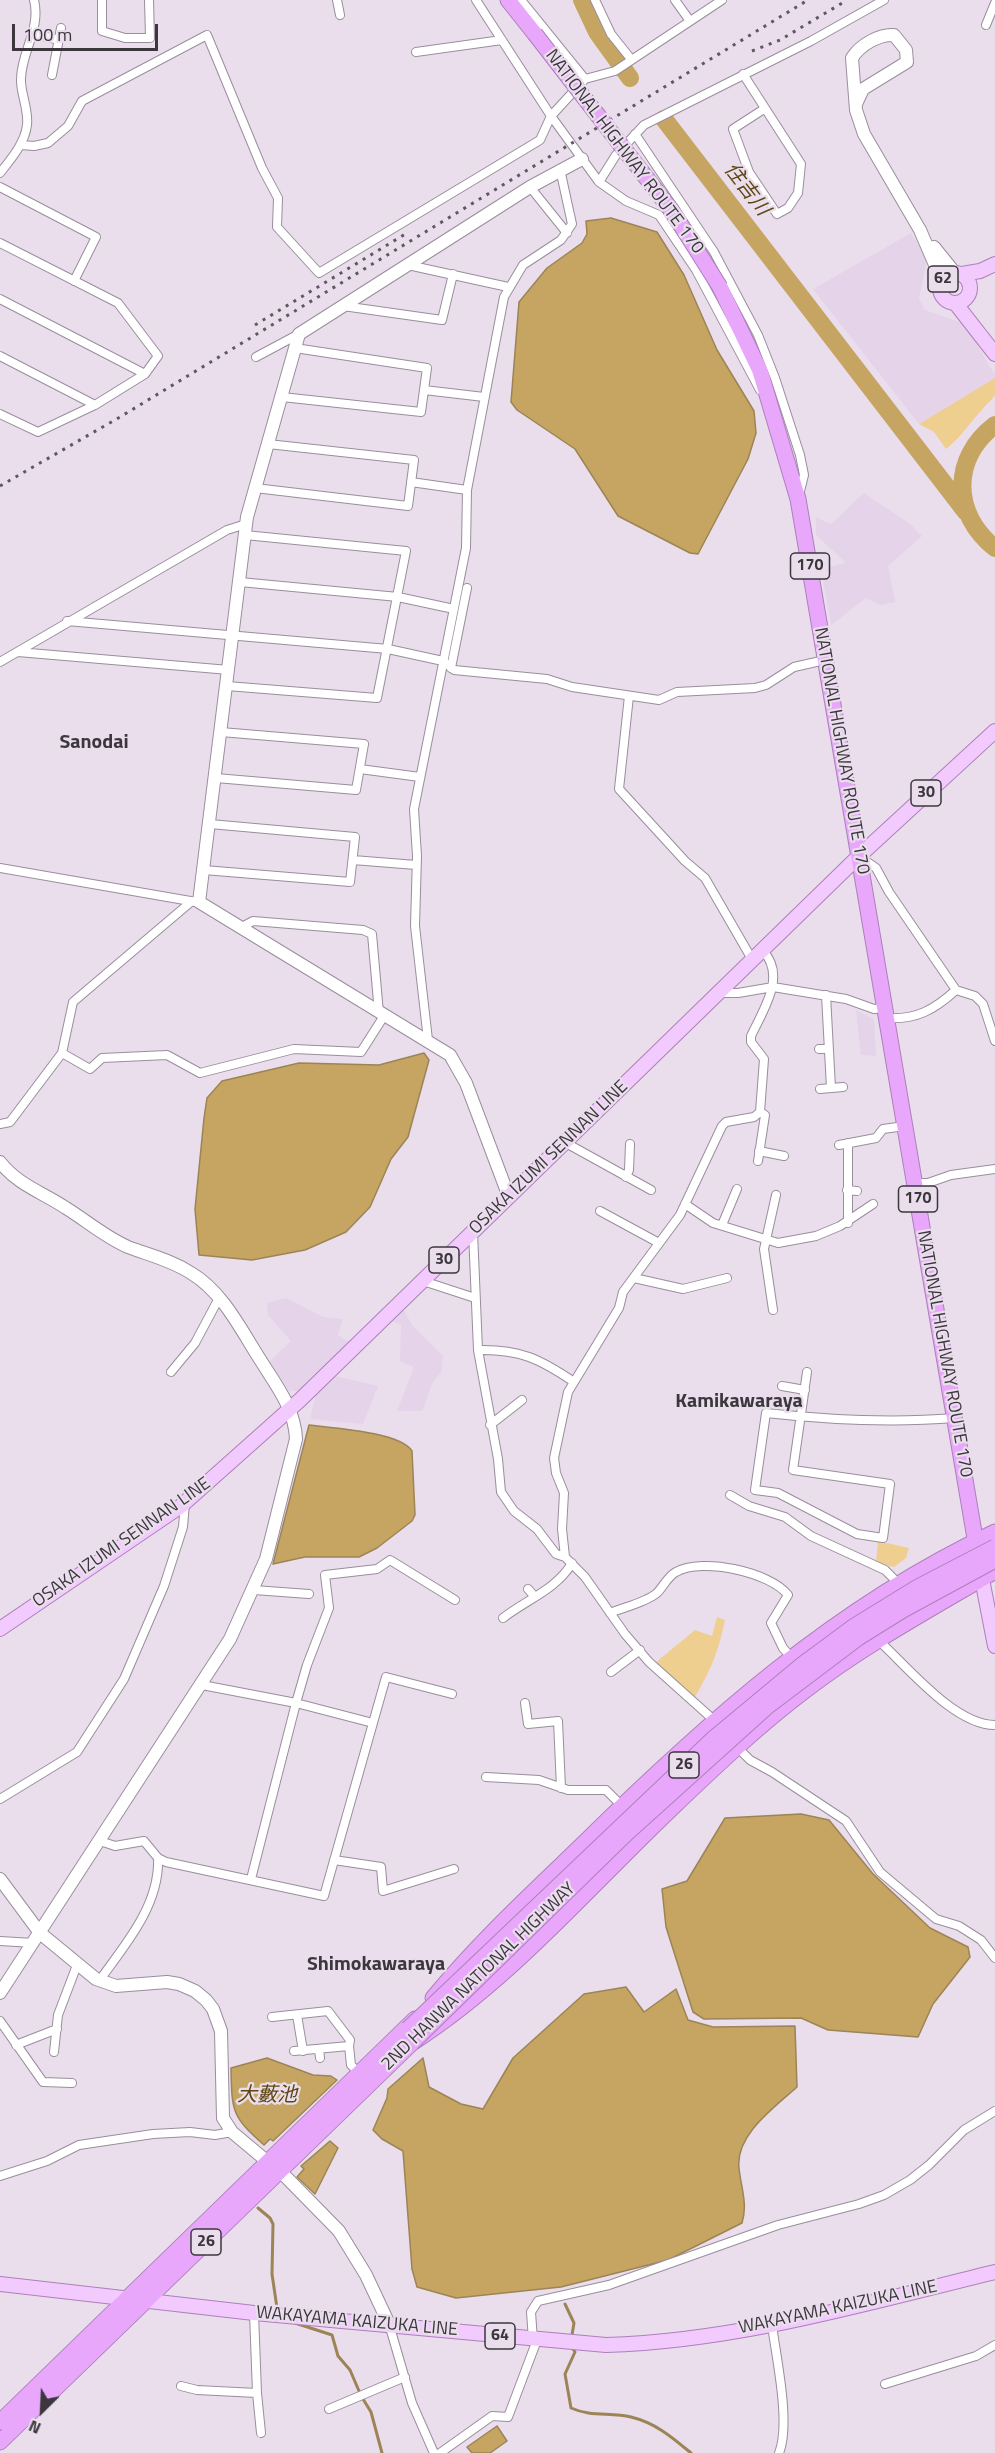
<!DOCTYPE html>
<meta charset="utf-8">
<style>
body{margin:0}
#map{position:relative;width:995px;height:2453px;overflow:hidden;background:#eadeed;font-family:"Titillium Web",sans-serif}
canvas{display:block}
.north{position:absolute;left:12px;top:2381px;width:60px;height:60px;-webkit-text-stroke:4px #eadeed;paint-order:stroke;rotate:204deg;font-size:16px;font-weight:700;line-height:24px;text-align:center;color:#3b373d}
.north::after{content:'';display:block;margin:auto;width:21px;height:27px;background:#3b373d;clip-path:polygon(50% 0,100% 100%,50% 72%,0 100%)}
.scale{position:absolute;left:12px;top:24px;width:146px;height:27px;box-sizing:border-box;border:3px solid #3b373d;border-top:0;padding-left:8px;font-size:18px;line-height:21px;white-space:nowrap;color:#3b373d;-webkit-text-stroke:4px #eadeed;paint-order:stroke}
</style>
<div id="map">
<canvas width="995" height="2453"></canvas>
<div class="north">N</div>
<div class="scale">100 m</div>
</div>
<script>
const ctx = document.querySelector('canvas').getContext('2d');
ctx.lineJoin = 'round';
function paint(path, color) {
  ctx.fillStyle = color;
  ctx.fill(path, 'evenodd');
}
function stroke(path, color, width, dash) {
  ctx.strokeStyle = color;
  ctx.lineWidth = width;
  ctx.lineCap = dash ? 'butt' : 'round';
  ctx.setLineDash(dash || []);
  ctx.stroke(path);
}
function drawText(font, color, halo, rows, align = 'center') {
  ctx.font = font + ' "Titillium Web","Noto Sans JP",sans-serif';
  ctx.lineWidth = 4.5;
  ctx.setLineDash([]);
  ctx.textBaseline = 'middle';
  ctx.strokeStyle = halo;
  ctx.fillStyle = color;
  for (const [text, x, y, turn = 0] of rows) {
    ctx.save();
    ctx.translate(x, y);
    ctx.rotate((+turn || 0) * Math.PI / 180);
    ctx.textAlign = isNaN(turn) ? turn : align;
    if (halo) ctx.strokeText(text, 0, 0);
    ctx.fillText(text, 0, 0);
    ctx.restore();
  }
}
const built = new Path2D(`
 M911,233L927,259L919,299L925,310L965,324L995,375V378L919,424L813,289Z
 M864,493L910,524L922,536L888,566L895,602L881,605L866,598L831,625L821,569L846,563L816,535V517L831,524Z
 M856,1010L874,1019L876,1056L861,1055Z
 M286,1298L323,1317L343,1319L338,1335L349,1342L299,1391H289L270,1361L291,1341L268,1315L267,1303Z
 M404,1310L412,1325L443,1356L441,1372L432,1384L422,1411H397L414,1367L400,1361L401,1325L391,1321Z
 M335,1376L378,1386L363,1424L310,1419L316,1395Z`);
const green = new Path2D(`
 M995,378V395L992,399C975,415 962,437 946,449L934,432L919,424Z
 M878,1541L909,1548L906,1558L894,1567L876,1563Z
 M717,1617L725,1620C718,1652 712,1668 695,1697L655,1663L695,1630L712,1636Z`);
const water = new Path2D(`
 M611,218L657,232L684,275L717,350L754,411L756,433L748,459L698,554L690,553L618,516L575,449L517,410L511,402L519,302L547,268L582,243L587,234L586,221Z
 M424,1053L429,1060L408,1137L391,1159L370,1207L346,1232L305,1250L252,1260L199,1255L195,1209L204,1118L207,1098L222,1081L299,1063L379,1065Z
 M309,1425C332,1428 400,1432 412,1451L415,1515L412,1521L377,1548L359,1557H305L273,1564Z
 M801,1814L829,1820L873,1874L930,1928L968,1947L970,1957L933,2004L918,2037L828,2030L801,2018L704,2019L693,2012L666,1927L662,1889L687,1881L725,1818Z
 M626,1987L644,2012L676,1989L688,2020L713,2027L795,2026L797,2087C775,2107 735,2135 739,2168C741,2188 748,2204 742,2223L668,2260L561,2287L456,2298L417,2287L412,2269L403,2151L382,2139L373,2130L387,2098L388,2089L423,2058L429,2087L461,2104L483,2109L513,2058L584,1994Z
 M267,2058L313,2075L331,2076L337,2080L273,2141L270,2139L264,2145C231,2116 232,2111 231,2068Z
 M330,2141L338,2148L315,2194L297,2177L304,2169L301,2166Z
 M497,2426L507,2441L490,2453H472L467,2447Z`);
const stream = new Path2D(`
 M258,2208L270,2218L273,2224L272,2274L277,2308
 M565,2304L574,2323L572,2335
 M295,2323L332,2335L338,2356L350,2370L359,2391
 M573,2349L575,2352L565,2374L571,2408C591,2417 611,2412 631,2417C656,2423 673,2438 691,2453
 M363,2399L371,2412L382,2453`);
const river = new Path2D(`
 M582,0L597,32L630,78
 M664,119L966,512
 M995,425C951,458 952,514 995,548`);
const street = new Path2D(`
 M102,0V31L125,38H150L149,0
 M337,0L340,15
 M476,0L551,116L599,182L626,201L659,215L696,270L760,390
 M521,0L585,79
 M595,0L611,34L631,59
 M675,0L690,21
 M986,25L995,3
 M34,34L59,40
 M416,52L502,40
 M743,74L801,164L798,193L788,208L777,214L749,172L733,129L764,109
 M52,75L61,28
 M635,134L714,252L758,335L775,378L800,455L804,475L799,495
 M21,145L34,146L48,143L68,126L82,101L207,35L262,168L278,198L277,227L319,273L540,140L551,116L585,79L615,71L722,0
 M0,173C11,159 25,143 27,125C29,109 20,93 21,78C22,51 41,28 34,0
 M599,182L616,155L644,125L811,41L884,0
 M0,187L96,237L74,281
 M530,187L567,233
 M0,243L118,303L158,356L145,374L95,405L0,356
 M408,265L508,287
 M0,299L145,374
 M343,306L442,320L453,274
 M256,357L299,334
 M424,390L484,397
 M282,397L421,412L427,368L295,348
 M0,414L38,432L95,405
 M411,482L467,490
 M255,488L408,506L414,460L268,444
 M240,582L398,597L454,609
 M67,621L388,649L443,661L454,670L547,679L572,687L659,700L677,692L755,688L766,685L794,667L825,660
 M18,652L229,670
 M0,662L227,530L246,524
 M451,668L467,588
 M227,686L377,698L406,551L245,535
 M629,696L619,789L685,861L705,878L753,961
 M360,769L420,777
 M216,778L356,790L364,744L221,732
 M859,856L876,868L889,892L956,990L975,996L983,1004L995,1041
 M353,860L416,865
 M0,868L196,902
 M204,870L350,882L355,837L210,824
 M242,927L253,921L363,930L372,934L379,1013
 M720,993H738L773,987L846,999L874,1009L884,1008
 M826,995L831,1088
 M886,1018C916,1020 934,1010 956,990
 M428,1040L415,926L417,856L414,809L466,548L467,490L504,297L523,265L561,240L572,224L560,169
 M819,1049H828
 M62,1053L90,1069L102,1058L167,1055L200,1073L294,1049L361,1052L384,1016
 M820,1089L843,1087
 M0,1124L10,1122L62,1053L73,1002L192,901
 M566,1143L651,1190
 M839,1145L876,1138L883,1129L905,1126
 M759,1151L784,1156
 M758,1161L765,1115L760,1112
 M626,1177L629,1170L630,1144
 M915,1183H928L951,1175L995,1169
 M847,1190L857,1191
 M685,1204L713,1223L778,1243L816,1236L840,1226L873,1204
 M600,1211L659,1243
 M848,1223V1143
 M722,1225L737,1189
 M473,1232L478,1350L498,1459L501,1492L514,1511L537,1529L556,1554L565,1557
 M634,1278L683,1289L727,1278
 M423,1281L475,1298
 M773,1310L764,1249L776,1195
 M478,1350C520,1349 540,1359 574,1382
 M171,1372L195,1343L219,1298
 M807,1372L793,1470L890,1484L883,1538L857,1534L778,1493L755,1490L766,1413C829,1420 892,1423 955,1418
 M782,1386L805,1390
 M490,1425L522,1400
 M730,1495L749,1506L785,1517L811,1536L885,1570L899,1584
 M528,1589L535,1597
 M254,1590L309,1594
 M610,1613C624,1607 645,1603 657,1593C663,1587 668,1576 676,1572C702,1557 770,1572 788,1595L771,1623L783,1648L791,1657
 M503,1618C526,1600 557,1589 572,1563
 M878,1640C907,1666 954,1725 995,1725
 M611,1672L640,1650
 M202,1685L296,1703L373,1723
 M525,1703L528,1724L558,1721L561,1788
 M716,1722L649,1662L625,1634L585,1577L565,1557L562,1529L564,1493L556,1473L554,1458L568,1392L619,1308L623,1292L680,1215L722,1126L726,1122L754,1117L760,1112L764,1059L751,1042V1036C763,1010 787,976 763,951
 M736,1746L750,1760L772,1772L846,1821L880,1872L936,1919L959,1926L981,1940L995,1958
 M486,1777L539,1780L568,1790H606L622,1806
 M0,1799L77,1752L124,1679L164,1586L183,1527L185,1503
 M100,1841L115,1846L144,1841L158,1858L166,1862L324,1896L386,1677L452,1694
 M334,1860L381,1867L383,1891L454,1869
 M251,1879L296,1703L307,1665L329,1608L325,1575L377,1569L390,1560L455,1600
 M0,1941L33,1943
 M99,1981C125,1945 160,1905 158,1858
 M297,2015L303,2051
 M272,2017L328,2011L350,2040L349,2046
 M0,2021L43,2082L72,2083
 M16,2045L57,2029
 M319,2049L320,2058
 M294,2051L349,2046L351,2065L359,2073
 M54,2052L58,2015L77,1965
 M0,2176L47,2161L79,2145L153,2134L190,2132L215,2135L232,2132
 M254,2313L257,2393L261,2433
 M389,2324L412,2403L434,2453
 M772,2325C776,2357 791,2423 779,2453
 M533,2340L531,2312L538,2301L609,2285L778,2225L859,2204L884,2195L910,2180L929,2165L964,2130L995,2111
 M885,2384L976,2356L995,2345
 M181,2386L197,2390L257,2393
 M329,2409L405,2377
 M440,2453L492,2416L508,2417L537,2340`);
const secondary = new Path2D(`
 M856,104L863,89L907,62L906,50L894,35C879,34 860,45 852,58L856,110L864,134L920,230L942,281
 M934,247L955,273
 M0,1162C18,1185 42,1192 66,1208C87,1221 105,1237 128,1247C149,1255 171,1260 191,1273C223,1292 241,1330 261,1361C276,1385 295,1409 296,1439L266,1559L230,1639L0,1993
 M509,1197L466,1083L450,1055L199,902L247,517L299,334L530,187L582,159
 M0,1879L40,1933L96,1979L116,1986L167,1982L179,1984L195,1991L206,2000L213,2009L221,2031L223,2118L232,2132L287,2178L339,2231L366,2275L389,2324`);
const primary = new Path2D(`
 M940 288a15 15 0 1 1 30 0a15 15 0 1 1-30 0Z
 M962,274L980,271L995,264
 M956,304L995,354
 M982,1579L995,1646
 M0,1629L181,1506L300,1400L859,856L995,731
 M0,2284L254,2313L606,2345C738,2341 867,2303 995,2272`);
const highway = new Path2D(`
 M508,0L535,34
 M720,287L760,371L798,499L977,1550
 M433,1998C478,1943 530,1895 581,1846C705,1724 836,1606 995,1532
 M0,2422L415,2019
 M0,2442L412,2043C510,1980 587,1889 671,1809C714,1768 759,1725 807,1689C866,1644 931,1609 995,1571`);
const rail = new Path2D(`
 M752,51L780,40L844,2
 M255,325L407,233
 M0,486L120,417L808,0`);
const highwayBridge = new Path2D(`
 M535,34L672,211L720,287
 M408,2029L714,1738L803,1664L853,1627L918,1587L995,1547
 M412,2043L626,1834L768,1706L858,1638L903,1610L995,1560`);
const shields = [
 [943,279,30],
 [810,566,39],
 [926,793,30],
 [918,1199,39],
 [444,1260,30],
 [684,1765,30],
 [206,2242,30],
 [500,2336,30]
];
const shieldNames = [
 ["62",943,279],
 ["170",810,566],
 ["30",926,793],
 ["170",918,1199],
 ["30",444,1260],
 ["26",684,1765],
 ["26",206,2242],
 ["64",500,2336]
];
const streetNames = [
 ["NATIONAL HIGHWAY ROUTE 170",624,152,53],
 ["NATIONAL HIGHWAY ROUTE 170",841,751,80],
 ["OSAKA IZUMI SENNAN LINE",549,1158,-44],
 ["NATIONAL HIGHWAY ROUTE 170",944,1354,80],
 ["OSAKA IZUMI SENNAN LINE",122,1543,-35],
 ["2ND HANWA NATIONAL HIGHWAY",479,1977,-44],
 ["WAKAYAMA KAIZUKA LINE",838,2308,-12],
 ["WAKAYAMA KAIZUKA LINE",357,2322,5]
];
const waterNames = [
 ["住吉川",746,190,52],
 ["大藪池",267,2096]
];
const neighbourhoodNames = [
 ["Sanodai",94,743],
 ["Kamikawaraya",739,1402],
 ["Shimokawaraya",376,1965]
];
paint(built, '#e4d3e9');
paint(green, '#efcf90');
paint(water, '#c5a561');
stroke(water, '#9c8456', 1.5);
stroke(stream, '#9c8456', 3);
stroke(river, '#c5a561', 18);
stroke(street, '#998e9c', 10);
stroke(secondary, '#998e9c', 14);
stroke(primary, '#ac80b9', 16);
stroke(highway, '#ac80b9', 17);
stroke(street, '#fff', 8);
stroke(secondary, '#fff', 12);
stroke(primary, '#f2cafd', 14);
stroke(highway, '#e9a7fc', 15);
stroke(rail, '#5e5860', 3, [3, 6]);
stroke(highwayBridge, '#ac80b9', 17, []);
stroke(highwayBridge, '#e9a7fc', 15);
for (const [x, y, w] of shields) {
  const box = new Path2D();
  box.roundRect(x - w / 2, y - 13, w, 26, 4.5);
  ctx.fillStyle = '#eadeed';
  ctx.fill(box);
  stroke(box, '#3b373d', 1.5);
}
drawText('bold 16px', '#3b373d', null, shieldNames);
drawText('18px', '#3b373d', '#eadeed', streetNames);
drawText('italic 20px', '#5d4611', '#eadeed', waterNames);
drawText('bold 20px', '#3b373d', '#eadeed', neighbourhoodNames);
</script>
